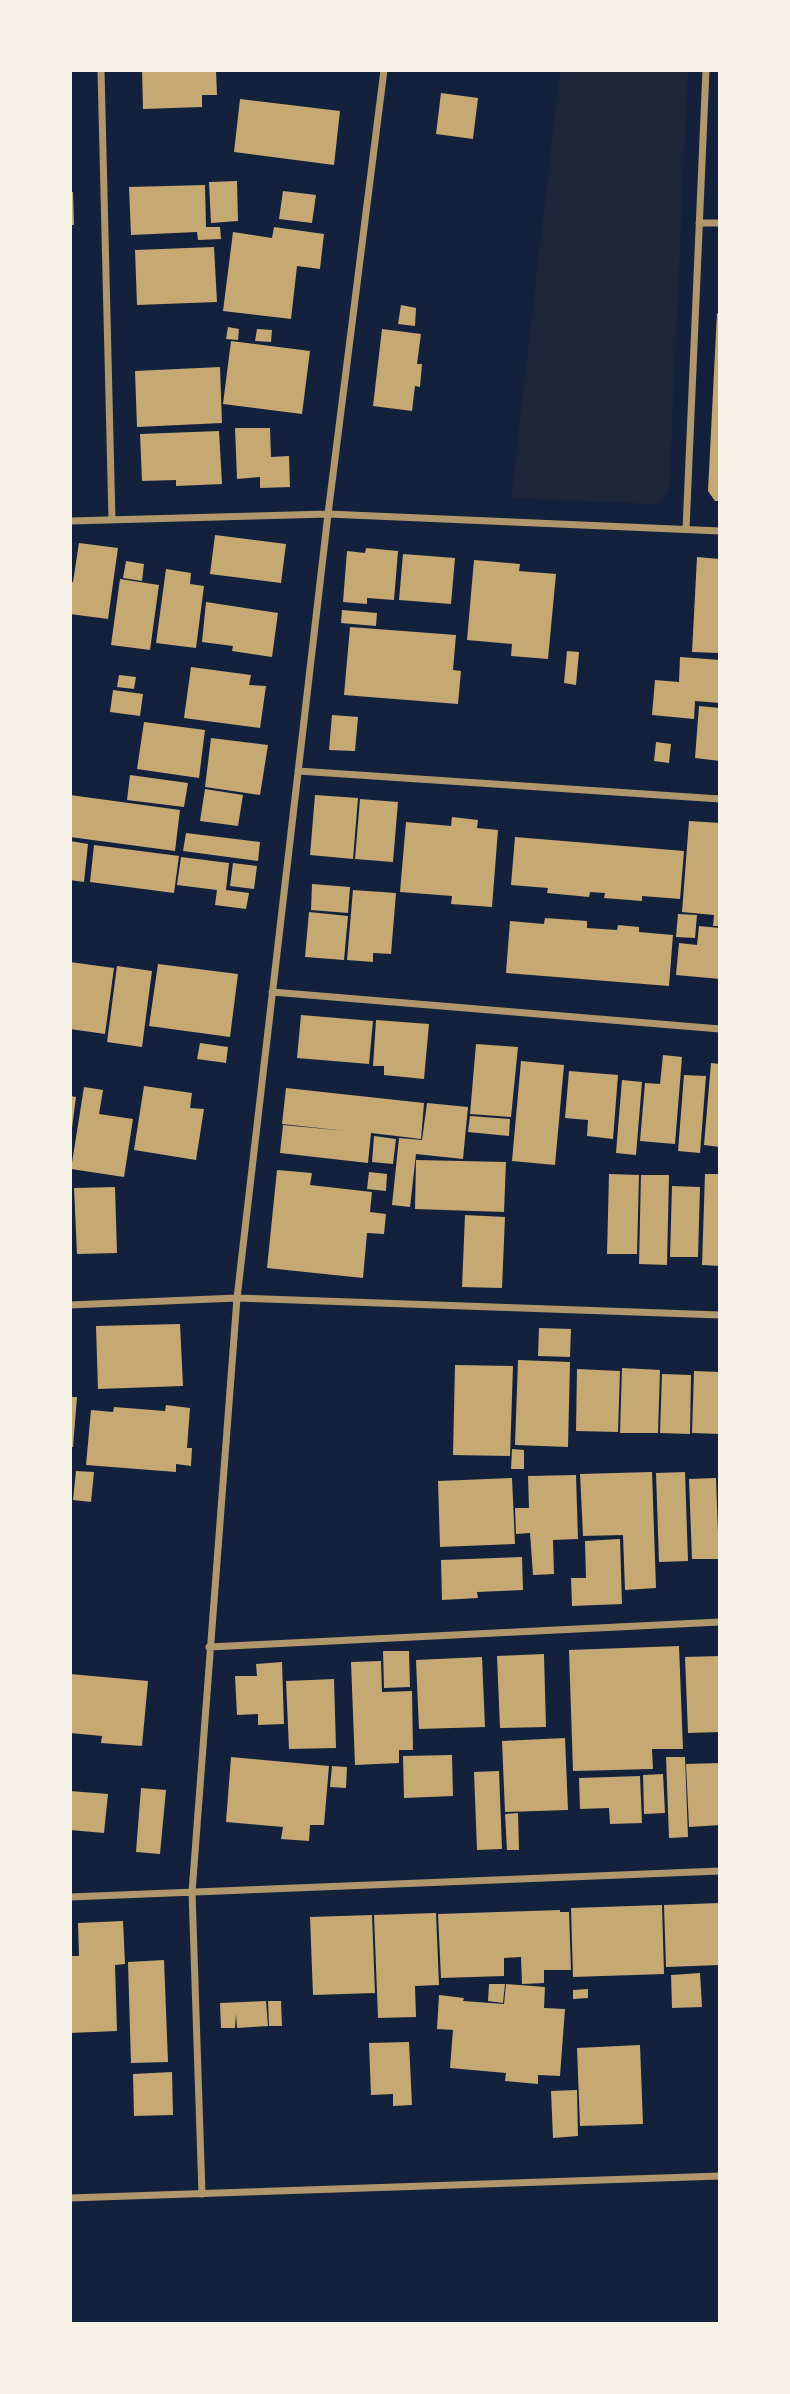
<!DOCTYPE html>
<style>
body{margin:0}
#map{position:relative;width:790px;height:2394px;overflow:hidden;background:#14213d;font-family:Cabin,sans-serif}
canvas{display:block}
.frame{position:absolute;inset:0;border:72px solid #f6f1e7;pointer-events:none}
</style>
<div id="map">
<canvas width="790" height="2394"></canvas>
<div class="frame"></div>
</div>
<script>
const ctx = document.querySelector('canvas').getContext('2d');
ctx.lineJoin = 'round';
function paint(path, color) {
  ctx.fillStyle = color;
  ctx.fill(path, 'evenodd');
}
function stroke(path, color, width, dash) {
  ctx.strokeStyle = color;
  ctx.lineWidth = width;
  ctx.lineCap = dash ? 'butt' : 'round';
  ctx.setLineDash(dash || []);
  ctx.stroke(path);
}
const green = new Path2D(`
 M560,70H688L669,492L656,504L511,498Z`);
const building = new Path2D(`
 M142,70H216L217,95H202V107L143,109Z
 M441,93L478,98L473,139L436,134Z
 M240,99L340,111L334,165L234,152Z
 M237,181L238,221L211,223L209,182Z
 M205,185L206,227H220L221,239L198,240L197,232L131,235L129,187Z
 M283,191L316,195L312,223L279,219Z
 M70,192H73L74,225H70Z
 M274,227L324,234L320,269L297,266L291,319L223,311L233,232L272,238Z
 M214,247L217,302L137,305L135,250Z
 M401,305L416,308L415,326L398,324Z
 M717,313L720,314V501H715L708,491Z
 M228,327L239,329L238,340L226,339Z
 M257,329L272,330L271,342L255,341Z
 M382,329L421,334L417,364H422L420,387L415,386L412,411L373,406Z
 M231,341L310,351L302,414L223,404Z
 M220,367L222,423L137,427L135,371Z
 M235,428H270L271,457L289,456L290,487L260,488V477L237,479Z
 M219,431L222,484L176,486V480L142,481L140,434Z
 M215,535L286,544L281,583L210,574Z
 M79,543L118,548L108,619L70,614V581L73,582Z
 M366,548L398,551L394,600L367,598V604L343,602L347,551L365,553Z
 M403,554L455,558L451,604L399,600Z
 M697,557L720,559V653L692,652Z
 M474,560L520,564L519,571L556,574L548,659L511,656L512,644L467,640Z
 M126,561L144,564L142,581L123,578Z
 M166,569L191,573L190,584L204,586L196,648L156,643Z
 M120,579L159,585L150,650L111,645Z
 M206,602L278,613L272,657L232,651L233,646L202,642Z
 M342,610L377,613L376,626L341,623Z
 M350,627L456,635L453,670L461,671L458,704L344,695Z
 M567,651L579,652L576,685L564,683Z
 M680,657L720,660V703L695,701L694,719L652,715L655,680L679,682Z
 M191,667L251,675L249,685L266,686L260,728L184,718Z
 M119,675L136,677L134,689L117,687Z
 M113,690L143,694L140,716L110,712Z
 M699,706L720,708V761L695,758Z
 M332,715L358,717L355,751L329,750Z
 M144,722L205,730L199,778L137,769Z
 M211,738L268,745L260,795L205,787Z
 M656,742L671,744L669,763L654,761Z
 M130,775L188,783L184,807L127,800Z
 M205,789L243,795L238,826L200,821Z
 M70,795L180,810L175,851L70,837Z
 M315,795L358,798L353,859L310,855Z
 M360,799L398,802L393,862L355,859Z
 M452,817L478,820L477,828L498,830L492,907L451,904L452,896L400,892L406,822L451,826Z
 M689,821L720,823V926H713L714,915L682,912Z
 M186,833L260,842L258,861L183,851Z
 M515,837L684,851L680,899L642,896V901L604,898L605,893L590,892L589,897L547,893L548,888L511,885Z
 M70,841L88,844L84,882L70,880Z
 M94,845L179,856L174,893L90,882Z
 M181,857L229,863L226,890L249,893L246,909L215,905L217,890L177,885Z
 M233,863L257,866L254,889L230,886Z
 M312,884L350,887L348,913L311,910Z
 M353,890L396,893L391,954L373,953V962L347,960Z
 M309,912L348,916L344,960L305,957Z
 M678,914L697,915L695,938L676,937Z
 M545,918L587,921V928L617,930L618,925L639,927V932L673,935L669,986L506,973L510,921L544,924Z
 M699,926L720,928V979L676,975L679,943L697,945Z
 M70,962L114,968L105,1034L70,1029Z
 M158,964L238,974L230,1037L149,1026Z
 M117,966L152,971L142,1047L107,1042Z
 M301,1015L373,1021L369,1064L297,1058Z
 M376,1020L429,1024L424,1079L384,1075V1066H373Z
 M200,1043L228,1047L226,1063L197,1059Z
 M476,1044L518,1047L511,1117L470,1114Z
 M663,1055L682,1057L675,1144L640,1141L645,1083L660,1084Z
 M521,1061L564,1065L555,1165L512,1161Z
 M711,1063L720,1064V1147L704,1145Z
 M569,1071L618,1075L613,1139L587,1136L588,1120L565,1118Z
 M684,1075L706,1076L700,1153L678,1151Z
 M622,1080L642,1082L636,1155L616,1153Z
 M144,1086L192,1093L190,1108L204,1109L196,1160L134,1150Z
 M84,1087L103,1090L99,1114L133,1119L124,1177L71,1169Z
 M286,1088L424,1103L421,1139L371,1133L368,1163L280,1153L283,1125L347,1131L282,1124Z
 M70,1096L76,1097L72,1128H70Z
 M427,1103L468,1107L463,1159L416,1154L410,1207L392,1205L399,1138L422,1140Z
 M470,1116L510,1119L509,1136L468,1132Z
 M374,1136L396,1139L393,1164L372,1162Z
 M416,1160L506,1162L504,1212L415,1209Z
 M277,1170L312,1173L310,1185L372,1192L370,1212L386,1214L384,1234L367,1233L363,1278L267,1268Z
 M369,1172L387,1174L386,1191L367,1189Z
 M609,1174L639,1175L637,1254H607Z
 M705,1174H720V1266L702,1265Z
 M641,1175H669L667,1265L639,1264Z
 M672,1186L700,1187L698,1257H670Z
 M115,1187L117,1253L77,1254L74,1188Z
 M465,1215L505,1217L502,1288L462,1287Z
 M180,1324L183,1386L98,1389L96,1326Z
 M539,1328L571,1329L570,1357L538,1356Z
 M518,1360L570,1362L568,1447L515,1445Z
 M455,1365L513,1366L510,1456L453,1455Z
 M622,1368L660,1370L658,1433H620Z
 M577,1369L620,1371L618,1432L576,1431Z
 M694,1371L720,1372L719,1434L692,1433Z
 M662,1374L691,1375L690,1434L660,1433Z
 M70,1397H77L73,1447H70Z
 M166,1405L190,1408L187,1448H192L191,1466L176,1464V1472L86,1465L91,1410L113,1412L114,1407L165,1411Z
 M512,1449L524,1450V1469H511Z
 M76,1471L94,1472L91,1502L73,1500Z
 M652,1472L656,1588L625,1590L623,1535L583,1536L580,1474Z
 M685,1472L688,1561L659,1562L656,1473Z
 M576,1475L578,1539L553,1540L554,1574L533,1575L530,1533L516,1534L515,1508H529L528,1476Z
 M512,1478L515,1544L440,1547L438,1481Z
 M716,1478L719,1559H692L689,1479Z
 M620,1539L622,1604L572,1606L571,1578H586L585,1541Z
 M522,1557L523,1590L477,1592L478,1598L442,1600L441,1560Z
 M679,1646L683,1749H652L653,1769L573,1771L569,1650Z
 M383,1651H409L410,1687L384,1688Z
 M544,1654L546,1727L500,1728L497,1656Z
 M720,1656V1732L688,1733L685,1657Z
 M482,1657L485,1727L419,1729L416,1660Z
 M381,1661L382,1692L412,1691L413,1750H399V1763L355,1765L351,1662Z
 M282,1662L284,1724L258,1725V1714L237,1715L235,1676H257L256,1664Z
 M70,1674L148,1681L142,1746L101,1743L102,1736L70,1733Z
 M334,1679L336,1748L289,1749L286,1681Z
 M565,1738L568,1810L505,1812L502,1741Z
 M452,1755L453,1796L404,1798L403,1756Z
 M231,1757L329,1766L324,1825H310L309,1841L281,1839L283,1827L226,1822Z
 M666,1757H685L688,1837L669,1838Z
 M720,1763V1825L689,1827L686,1764Z
 M332,1766L347,1767L346,1788L330,1787Z
 M499,1771L502,1849L477,1850L474,1772Z
 M663,1774L665,1813L644,1814L643,1775Z
 M640,1776L642,1823L610,1824L609,1808L580,1809L579,1778Z
 M141,1788L166,1790L160,1854L136,1852Z
 M70,1791L108,1794L104,1833L70,1830Z
 M518,1813L519,1850H507L505,1814Z
 M720,1903V1965L666,1967L664,1905Z
 M662,1905L664,1974L573,1977L571,1908Z
 M560,1910V1912H569L571,1970H544V1983L522,1984L521,1957L504,1958V1976L441,1978L438,1914Z
 M436,1913L439,1985L415,1986L416,2017L378,2018L374,1915Z
 M372,1915L375,1993L313,1995L310,1917Z
 M123,1921L125,1964L115,1965L117,2031L70,2033V1956H79L78,1923Z
 M164,1960L168,2062L131,2063L128,1962Z
 M700,1973L702,2007L672,2008L671,1975Z
 M489,1984H505L503,2003L488,2001Z
 M506,1984L545,1987L544,2008L565,2009L560,2076L538,2075V2084L505,2081L506,2073L450,2068L453,2030L437,2029L439,1995L464,1998L463,2001L504,2004Z
 M588,1989V1998L573,1999V1990Z
 M266,2001L268,2026L237,2028L236,2014L235,2028H221L220,2003Z
 M268,2001H281L282,2026H269Z
 M409,2042L412,2105L393,2106V2094L371,2095L369,2043Z
 M640,2045L643,2124L580,2126L577,2048Z
 M172,2072L173,2115L134,2116L133,2074Z
 M577,2090L578,2136L553,2138L551,2091Z`);
const minor = new Path2D(`
 M101,70L112,520
 M699,223H720
 M70,521L328,514L720,531
 M686,529L706,70
 M298,771L720,799
 M272,992L720,1029
 M70,1305L237,1298L720,1315
 M209,1647L720,1622
 M70,1897L720,1871
 M202,2194L192,1892L237,1298L328,514L384,70
 M70,2198L720,2176`);
paint(green, '#1d2539');
paint(building, '#c6a872');
stroke(minor, '#b1986c', 7);
</script>
